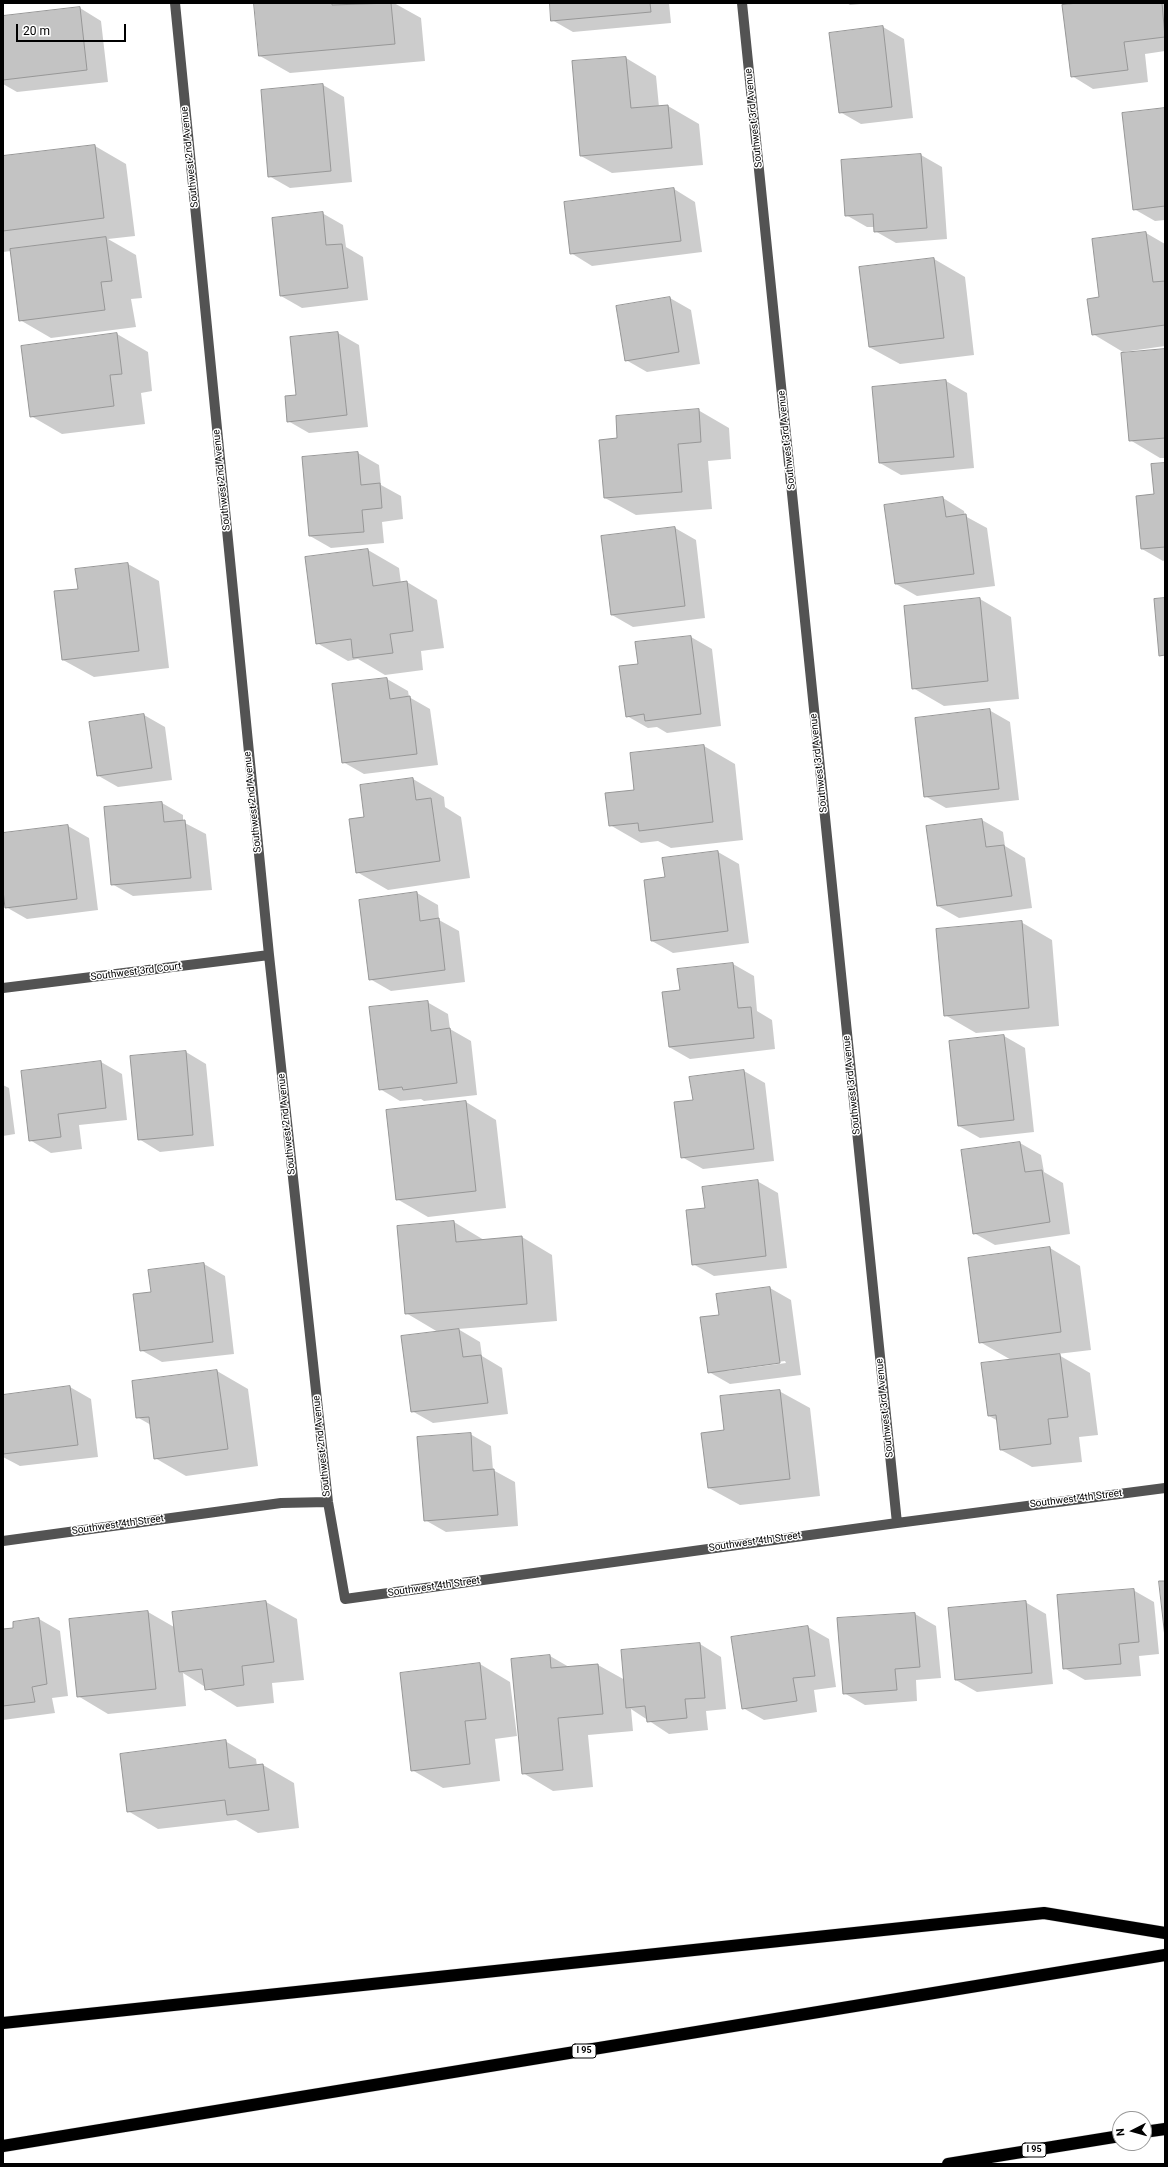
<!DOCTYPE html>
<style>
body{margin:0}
#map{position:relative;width:1168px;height:2167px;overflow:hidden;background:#fff;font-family:Roboto,sans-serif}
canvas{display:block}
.frame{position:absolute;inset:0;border:4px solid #000;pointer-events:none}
.north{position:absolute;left:1112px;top:2111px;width:40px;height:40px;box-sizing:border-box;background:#fff;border:1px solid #999;border-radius:50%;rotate:264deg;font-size:11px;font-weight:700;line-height:16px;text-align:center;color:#000}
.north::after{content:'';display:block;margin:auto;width:14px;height:18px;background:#000;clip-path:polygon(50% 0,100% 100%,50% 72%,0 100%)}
.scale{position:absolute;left:16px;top:24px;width:110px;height:18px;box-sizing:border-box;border:2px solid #000;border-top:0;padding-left:5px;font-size:12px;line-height:14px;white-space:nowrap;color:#000;-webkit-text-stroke:3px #fff;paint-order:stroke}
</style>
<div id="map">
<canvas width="1168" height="2167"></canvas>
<div class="frame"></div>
<div class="north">N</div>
<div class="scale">20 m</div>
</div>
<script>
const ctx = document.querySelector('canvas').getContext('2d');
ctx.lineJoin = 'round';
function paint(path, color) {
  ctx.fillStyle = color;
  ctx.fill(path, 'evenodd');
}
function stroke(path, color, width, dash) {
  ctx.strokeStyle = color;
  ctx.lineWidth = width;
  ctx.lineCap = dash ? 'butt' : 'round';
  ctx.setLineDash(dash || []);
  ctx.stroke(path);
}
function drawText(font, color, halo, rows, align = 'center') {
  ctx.font = font + ' Roboto,sans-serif';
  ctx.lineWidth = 3;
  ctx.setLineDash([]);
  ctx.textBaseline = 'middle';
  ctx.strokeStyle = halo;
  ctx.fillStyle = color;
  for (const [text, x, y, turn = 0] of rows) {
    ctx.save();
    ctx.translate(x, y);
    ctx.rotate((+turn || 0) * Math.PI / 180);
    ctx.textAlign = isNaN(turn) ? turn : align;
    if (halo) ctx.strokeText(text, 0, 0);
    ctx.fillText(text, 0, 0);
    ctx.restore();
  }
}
const shadow = new Path2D(`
 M255,3H394L421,18L425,61L290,73L260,56Z
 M551,3H669L671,23L573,32L552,20Z
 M847,3H871L850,5Z
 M1086,3H1165V51L1145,54L1148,82L1093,89L1072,76Z
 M80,8L101,21L108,82L17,92L3,84V17Z
 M883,27L904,39L913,118L861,124L840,112Z
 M626,58L656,76L659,107L668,106L699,124L703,165L612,173L581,156Z
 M323,85L344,97L352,182L290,188L269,176Z
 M1165,109V220L1155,221L1134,209Z
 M95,146L126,164L135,236L108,239L136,255L142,298L131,299L136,327L51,338L20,320L11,251L3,252V157Z
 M921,155L942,167L947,239L896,243L875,231V227H867L846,215L842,161Z
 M674,189L695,202L702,252L592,266L571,253Z
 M322,213L343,225L346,247L363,257L368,300L302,308L281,296Z
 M1146,233L1165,244V346L1123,352L1093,334L1100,298Z
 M934,259L965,277L974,355L900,364L869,347Z
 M670,298L691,310L700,364L647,372L626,360Z
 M338,333L359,345L368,427L309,433L288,421L297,396Z
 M117,334L148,352L152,391L141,393L145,424L62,434L31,416Z
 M1165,350V458H1160L1130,440Z
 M946,381L967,393L974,468L901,475L880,463L873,387Z
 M698,410L729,428L731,459L708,461L712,509L636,515L605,498L619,439Z
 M358,453L379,465L381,485L401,496L403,519L382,522L384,543L331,548L310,536Z
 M1165,464V560L1163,561L1142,549Z
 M943,498L964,511L965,516L987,528L995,586L917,596L896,584Z
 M675,528L696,540L705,618L633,627L612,615L602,537Z
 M368,550L399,568L401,583L407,582L437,600L444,648L421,651L423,670L385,675L358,659L348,661L317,643L306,558Z
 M128,564L159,581L169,668L94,677L63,660L79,590Z
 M980,599L1011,617L1019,699L944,706L913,688L905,606Z
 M691,637L712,649L721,726L667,733L657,727L648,728L627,716L639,665Z
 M387,679L408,691L409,697L430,709L438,765L364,774L343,762L333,685Z
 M989,710L1010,722L1019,800L946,808L925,796Z
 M144,715L165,727L172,780L118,787L97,775Z
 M704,746L735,764L743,840L671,848L658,841L641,843L610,825L635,791L631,754Z
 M413,779L444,797L445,807L461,817L470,878L388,890L357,872L365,818L361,786Z
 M162,803L183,815V822L206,834L212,890L133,896L112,884Z
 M982,820L1003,832L1005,846L1025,858L1032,908L959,918L938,906Z
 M68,826L89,838L98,910L27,919L6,907L3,882V834Z
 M718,852L739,864L749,943L673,953L652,941L666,878Z
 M417,893L438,905L439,920L459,931L465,982L391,991L370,979Z
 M1021,922L1052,940L1059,1026L976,1033L945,1015Z
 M733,964L754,976L757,1011L772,1020L775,1049L690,1059L669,1047L681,991Z
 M427,1002L448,1014L450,1029L471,1041L477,1095L424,1101L421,1099L400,1101L380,1089Z
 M1004,1036L1025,1048L1034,1132L980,1138L959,1126Z
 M186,1052L206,1064L214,1146L160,1152L139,1139Z
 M101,1062L122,1074L127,1120L79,1125L82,1149L51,1153L30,1140Z
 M744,1071L765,1083L774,1161L703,1169L682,1157L694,1101Z
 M3,1085L9,1088L15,1134L3,1136Z
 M466,1102L496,1120L506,1208L428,1217L397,1199Z
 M1020,1143L1041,1155L1044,1172L1063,1183L1070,1234L995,1245L974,1233Z
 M757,1181L778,1193L787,1268L714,1276L693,1264L706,1209Z
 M454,1222L484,1240L522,1237L552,1255L557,1321L458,1329L480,1342L482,1356L502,1368L508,1414L433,1423L412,1411L438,1332L406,1313Z
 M1050,1248L1080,1266L1091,1350L1057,1354L1090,1373L1098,1435L1079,1437L1082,1462L1032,1467L1001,1450L998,1421L989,1416L1013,1361L980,1342Z
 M204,1264L225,1276L234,1354L162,1362L141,1350L152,1293Z
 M770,1288L791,1300L801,1375L730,1384L709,1372L721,1315ZM785,1361L786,1363L726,1371V1369Z
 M217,1371L248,1389L258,1466L186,1476L155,1458L151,1425L137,1417L133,1382Z
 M70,1387L91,1399L98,1457L20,1466L3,1457V1396Z
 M779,1391L810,1408L820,1496L740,1505L709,1488L725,1431Z
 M470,1434L491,1446L493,1470L515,1482L518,1526L446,1532L425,1520Z
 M1133,1590L1154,1602L1159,1654L1139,1656L1141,1676L1085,1680L1064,1668Z
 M266,1602L297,1619L304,1680L272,1683L274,1703L237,1707L183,1673L186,1706L108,1714L78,1696L148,1612L174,1627Z
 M1025,1602L1046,1614L1053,1684L977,1692L956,1680Z
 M915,1614L936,1626L941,1678L916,1680L917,1701L865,1705L844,1693L838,1619Z
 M39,1619L60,1631L68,1696L52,1698L55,1713L3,1720V1630L14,1629V1623Z
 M808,1627L829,1639L836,1687L814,1690L817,1712L764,1720L743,1708Z
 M700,1644L721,1657L726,1709L706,1711L708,1730L669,1734L631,1709L633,1731L588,1735L593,1787L553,1791L523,1773L550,1656L569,1667L598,1665L625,1680Z
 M480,1664L510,1682L517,1736L495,1739L500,1781L443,1788L412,1770Z
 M225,1741L256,1759L257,1766L263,1765L294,1783L299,1828L258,1833L236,1820L158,1829L128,1811Z`);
const building = new Path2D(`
 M254,3H332V5L391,3L395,44L259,56Z
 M550,3H650L651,12L551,21Z
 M1078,3H1162L1165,37L1124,42L1128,70L1071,77L1062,5Z
 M80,7L87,70L3,80V16Z
 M883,26L892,107L839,113L829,33Z
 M626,57L631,108L668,105L672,148L580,156L572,61Z
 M323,84L331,171L268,177L261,90Z
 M1165,108V206L1133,210L1122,113Z
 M95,145L104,218L3,231V156Z
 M921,154L927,228L874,232L873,214L845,216L841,160Z
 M674,188L681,241L570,254L564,202Z
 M323,212L326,245L342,244L348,288L280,296L272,218Z
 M1146,232L1153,282L1165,281V325L1092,335L1087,299L1099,297L1092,239Z
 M106,237L112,281L101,282L105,310L19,321L10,249Z
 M934,258L944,338L869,347L859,267Z
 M670,297L679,352L625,361L616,306Z
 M338,332L347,415L287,422L285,396L296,395L290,337Z
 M117,333L122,374L110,375L114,406L30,417L21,346Z
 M1165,349V438L1129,441L1121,353Z
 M946,380L954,457L879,463L872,387Z
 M699,409L701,442L678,444L682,492L604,498L599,440L617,438L616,416Z
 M358,452L361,485L380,483L382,508L362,510L364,532L309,536L302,457Z
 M1165,463V547L1141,549L1136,496L1154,494L1151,464Z
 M943,497L946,517L966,514L974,574L895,584L884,505Z
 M675,527L685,606L611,615L601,536Z
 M368,549L373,586L407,581L413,631L390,634L393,653L353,658L351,639L316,644L305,557Z
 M128,563L139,651L62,660L54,591L78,589L75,569Z
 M980,598L988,681L912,689L904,606Z
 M1165,598V655L1159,656L1154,599Z
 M691,636L701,714L645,721L644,714L626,717L619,666L638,664L635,642Z
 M387,678L390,699L410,696L417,754L342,763L332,684Z
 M990,709L999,789L924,797L915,718Z
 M144,714L152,768L97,776L89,722Z
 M704,745L713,822L639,831L638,823L609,826L605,793L634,790L630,753Z
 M413,778L416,800L431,798L440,861L356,873L349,819L364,817L360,785Z
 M162,802L164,822L185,820L191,878L111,885L104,807Z
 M982,819L986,847L1004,845L1012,896L937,906L926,826Z
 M68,825L77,899L5,908L3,890V833Z
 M718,851L728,931L651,941L644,880L665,877L662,858Z
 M417,892L420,921L439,918L445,970L369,980L359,900Z
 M1022,921L1029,1008L944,1016L936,929Z
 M733,963L738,1008L751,1007L754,1038L669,1047L662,992L680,990L677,969Z
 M428,1001L431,1031L450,1028L457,1083L403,1090L402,1087L379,1090L369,1007Z
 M1004,1035L1014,1120L958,1126L949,1041Z
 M186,1051L193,1135L138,1140L130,1056Z
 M101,1061L106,1108L58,1114L61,1137L29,1141L21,1071Z
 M744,1070L754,1149L681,1158L674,1102L693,1100L689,1077Z
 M466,1101L476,1191L396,1200L386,1110Z
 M1020,1142L1025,1172L1042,1170L1050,1222L973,1234L961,1150Z
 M758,1180L766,1256L692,1265L686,1210L705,1208L702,1187Z
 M454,1221L456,1242L522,1236L527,1304L405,1314L397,1226Z
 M1050,1247L1061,1332L979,1343L968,1258Z
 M204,1263L213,1342L140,1351L133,1294L151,1292L148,1270Z
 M770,1287L780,1363L708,1373L700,1317L719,1315L716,1294Z
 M459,1329L463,1357L481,1355L488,1403L411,1412L401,1336Z
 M1060,1354L1068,1417L1048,1419L1051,1444L1000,1450L996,1415L988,1416L981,1363Z
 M217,1370L228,1449L154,1459L149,1417L136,1418L132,1381Z
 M70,1386L78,1445L3,1454V1395Z
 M780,1390L790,1479L708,1488L701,1433L724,1430L720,1396Z
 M471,1433L473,1471L494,1469L498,1515L424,1521L417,1437Z
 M1159,1581H1165V1637Z
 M1134,1589L1139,1642L1119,1644L1121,1664L1063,1669L1057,1595Z
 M266,1601L274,1662L242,1666L244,1685L205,1690L202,1669L179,1672L172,1612Z
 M1026,1601L1032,1673L955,1680L948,1608Z
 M148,1611L156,1689L77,1697L69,1619Z
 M915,1613L920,1667L895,1669L897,1690L843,1694L837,1618Z
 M39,1618L47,1684L32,1687L35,1702L3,1706V1629L13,1628V1622Z
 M808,1626L815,1676L793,1678L797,1701L742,1709L731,1637Z
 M700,1643L705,1698L685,1699L687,1718L647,1722L645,1706L626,1708L621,1650Z
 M550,1655L551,1668L598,1664L603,1714L558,1718L563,1770L522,1774L511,1659Z
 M480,1663L486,1719L465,1721L470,1764L411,1771L400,1673Z
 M226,1740L229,1768L263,1764L269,1810L227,1815L225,1800L127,1812L120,1754Z`);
const minor = new Path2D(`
 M175,3L269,955L328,1502L345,1599L897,1523L1165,1488
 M742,3L897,1523
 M3,988L269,955
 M3,1541L281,1503L328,1502`);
const highway = new Path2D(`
 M3,2023L1044,1913L1165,1933
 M1144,2132L1165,2129
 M3,2146L1165,1955
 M948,2164L1120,2136`);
const shields = [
 [584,2051,24],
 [1034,2150,24]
];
const shieldNames = [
 ["I 95",584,2051],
 ["I 95",1034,2150]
];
const streetNames = [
 ["Southwest 3rd Avenue",754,118,-96],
 ["Southwest 2nd Avenue",190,157,-96],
 ["Southwest 3rd Avenue",787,440,-96],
 ["Southwest 2nd Avenue",222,480,-96],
 ["Southwest 3rd Avenue",819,763,-96],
 ["Southwest 2nd Avenue",253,802,-96],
 ["Southwest 3rd Court",136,972,-7],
 ["Southwest 3rd Avenue",852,1085,-96],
 ["Southwest 2nd Avenue",287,1124,-96],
 ["Southwest 3rd Avenue",885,1408,-96],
 ["Southwest 2nd Avenue",322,1446,-96],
 ["Southwest 4th Street",1076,1499,-7],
 ["Southwest 4th Street",118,1525,-8],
 ["Southwest 4th Street",755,1542,-8],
 ["Southwest 4th Street",434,1587,-8]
];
paint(shadow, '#0003');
paint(building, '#c3c3c3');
stroke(building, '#979797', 1);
stroke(highway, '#dbdbdb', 13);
stroke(minor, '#535353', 10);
stroke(highway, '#000', 12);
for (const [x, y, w] of shields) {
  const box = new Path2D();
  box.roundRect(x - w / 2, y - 7, w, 14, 3);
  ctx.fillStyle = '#fff';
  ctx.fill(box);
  stroke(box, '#000', 1);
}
drawText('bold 9px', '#000', null, shieldNames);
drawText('10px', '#000', '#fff', streetNames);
</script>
